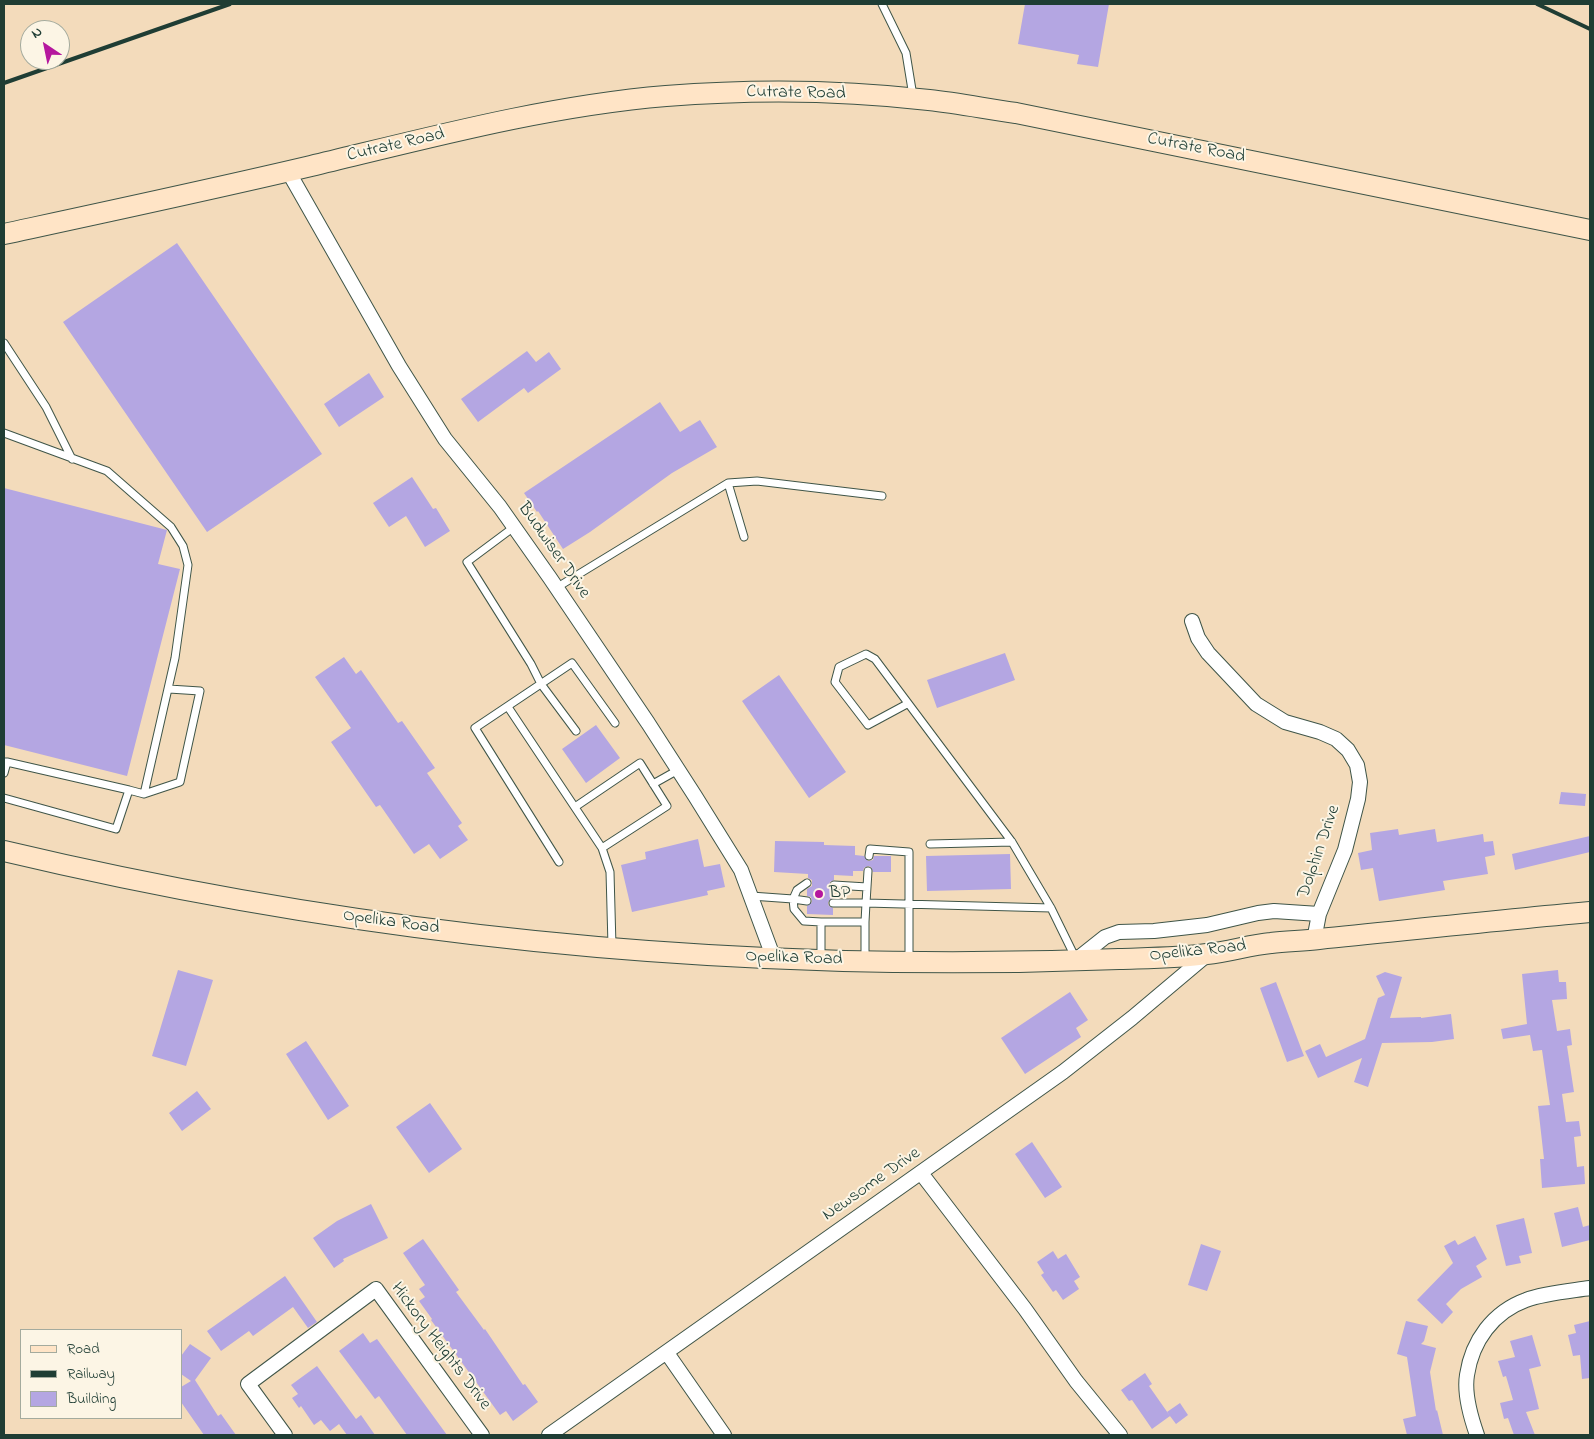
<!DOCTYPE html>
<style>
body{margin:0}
#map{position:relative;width:1594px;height:1439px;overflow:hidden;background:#f3dbbb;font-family:"Indie Flower",sans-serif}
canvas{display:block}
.frame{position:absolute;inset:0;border:5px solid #1f3d34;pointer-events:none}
.legend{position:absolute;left:20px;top:1329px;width:162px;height:90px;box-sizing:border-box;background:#fcf5e5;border:1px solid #a4ab9e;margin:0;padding:6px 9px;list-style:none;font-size:15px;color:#1f3d34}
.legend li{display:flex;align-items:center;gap:10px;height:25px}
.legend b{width:25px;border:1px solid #a4ab9e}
.north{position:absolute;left:20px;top:20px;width:50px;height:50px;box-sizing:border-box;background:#fcf5e5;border:1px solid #a4ab9e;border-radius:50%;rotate:326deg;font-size:14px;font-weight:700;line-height:20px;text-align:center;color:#1f3d34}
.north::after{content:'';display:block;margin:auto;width:18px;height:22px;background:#b5179e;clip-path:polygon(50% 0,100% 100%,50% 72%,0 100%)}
</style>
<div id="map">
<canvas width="1594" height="1439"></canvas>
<div class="frame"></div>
<ul class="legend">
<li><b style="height:6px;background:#ffe4c6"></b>Road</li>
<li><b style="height:6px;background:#1f3d34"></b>Railway</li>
<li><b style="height:14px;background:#b4a6e2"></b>Building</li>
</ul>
<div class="north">N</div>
</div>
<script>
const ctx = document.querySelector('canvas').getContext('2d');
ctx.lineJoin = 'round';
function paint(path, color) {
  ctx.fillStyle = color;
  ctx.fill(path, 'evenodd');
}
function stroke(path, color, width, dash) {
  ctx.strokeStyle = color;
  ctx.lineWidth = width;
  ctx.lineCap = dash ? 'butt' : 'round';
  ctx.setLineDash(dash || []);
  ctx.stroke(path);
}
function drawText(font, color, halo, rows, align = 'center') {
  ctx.font = font + ' "Indie Flower",sans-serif';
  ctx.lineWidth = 4;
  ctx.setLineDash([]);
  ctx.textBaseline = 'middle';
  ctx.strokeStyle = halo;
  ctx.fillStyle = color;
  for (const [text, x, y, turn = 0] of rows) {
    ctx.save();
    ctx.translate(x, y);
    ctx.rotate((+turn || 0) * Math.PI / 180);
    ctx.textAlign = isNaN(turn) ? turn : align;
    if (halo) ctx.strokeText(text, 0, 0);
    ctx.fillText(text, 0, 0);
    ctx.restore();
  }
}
const building = new Path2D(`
 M1025,4H1109L1098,67L1077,64L1079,55L1018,44Z
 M177,243L322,454L207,532L63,322Z
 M527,351L536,362L549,352L561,369L528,393L524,388L478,422L461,399Z
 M369,373L384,397L339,427L324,404Z
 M660,402L680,432L700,420L717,447L672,473L590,532L563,549L538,511L537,512L524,493Z
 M412,477L433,509L436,508L450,531L425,547L406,516L389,527L373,503Z
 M4,488L167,530L158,564L180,569L127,776L4,745Z
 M1005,653L1015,680L937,708L927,680Z
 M344,657L356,674L361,670L398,723L402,721L435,768L427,773L462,823L458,826L468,840L440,859L429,844L414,854L380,805L376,807L331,742L351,728L315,677Z
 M779,675L846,772L809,798L742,701Z
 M596,725L620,758L586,783L562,749Z
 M1561,792L1586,794L1585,806L1559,804Z
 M1398,829L1399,835L1435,829L1437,842L1483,834L1484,842L1493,841L1495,855L1485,857L1488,874L1443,881L1445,890L1379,901L1373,868L1361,870L1358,853L1372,850L1370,833Z
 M1590,836V852L1515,870L1512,854Z
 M698,839L704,867L720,864L725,887L707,891L708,895L632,912L621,865L646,859L645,852Z
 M775,841L824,842V845L855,846V855L864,856L868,861L873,860L874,856H891V872H873L871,867L868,866L864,868L863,871H853V876L834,875V880L830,882L829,885L833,890V898L830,899L828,903L829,906L833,908V915L807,914V906L812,902L811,897L807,896V889L812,886V880L808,878V874L774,872Z
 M1010,854L1011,889L927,891L926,856Z
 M178,970L213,980L186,1066L152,1056Z
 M1558,970L1559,982H1566L1567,999L1552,1000L1557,1031L1570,1029L1572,1045L1567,1046L1574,1092L1562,1094L1566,1122L1579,1121L1581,1136L1574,1137L1577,1167L1584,1166L1585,1184L1542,1188L1540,1159H1544L1538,1106L1550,1105L1542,1050L1533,1051L1530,1035L1503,1039L1501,1029L1527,1024L1522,974Z
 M1385,972L1402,977L1390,1018L1421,1017V1018L1451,1014L1454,1039L1432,1042L1382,1043L1368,1087L1354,1082L1362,1058L1318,1078L1305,1051L1320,1044L1326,1057L1365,1039L1378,998L1385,995L1376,976Z
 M1276,982L1304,1056L1287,1062L1260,988Z
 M1070,992L1088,1020L1076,1028L1081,1037L1025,1074L1001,1038Z
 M306,1041L349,1106L328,1120L286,1054Z
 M197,1091L211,1109L182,1131L169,1113Z
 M430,1103L462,1149L429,1173L396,1127Z
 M1032,1142L1062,1187L1045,1198L1015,1154Z
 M371,1204L388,1238L343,1259L344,1261L334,1268L313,1238L337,1221Z
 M1578,1207L1583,1227L1590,1225V1240L1562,1247L1554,1213Z
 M1524,1218L1532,1253L1519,1256L1521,1263L1506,1266L1496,1225Z
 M1475,1236L1487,1259L1476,1266L1482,1277L1461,1289L1446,1304L1453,1312L1442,1324L1417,1300L1453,1263L1444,1246L1455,1240L1458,1245Z
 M423,1239L459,1290L456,1292L484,1330L485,1329L523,1385L525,1384L538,1402L513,1421L506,1411L500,1415L431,1320L432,1319L419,1301L425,1297L419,1289L425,1285L403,1253Z
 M1201,1244L1221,1251L1207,1291L1188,1285Z
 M1053,1251L1058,1259L1066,1254L1080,1277L1074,1281L1079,1289L1063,1300L1056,1290L1053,1292L1041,1275L1044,1273L1037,1262Z
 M285,1276L317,1322L308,1328L293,1307L253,1336L249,1331L221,1351L207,1331Z
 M1406,1321L1428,1326L1424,1341L1421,1344L1436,1348L1430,1372L1436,1411L1437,1410L1443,1435H1407L1403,1419L1416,1416L1407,1357L1397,1354Z
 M1590,1321V1378L1582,1379L1580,1355L1573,1356L1568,1335L1576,1333L1574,1325Z
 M363,1333L370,1343L377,1339L447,1435H407L379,1396L375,1399L339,1351Z
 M1532,1335L1541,1366L1529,1369L1539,1409L1526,1412L1535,1435H1514L1508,1418L1504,1419L1500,1403L1513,1400L1506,1376L1503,1377L1498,1361L1515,1357L1510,1341Z
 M190,1344L211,1358L195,1380L218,1416L221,1414L236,1435H204L181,1402V1387L191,1381L181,1374V1356Z
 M317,1366L356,1419L361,1415L375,1435H347L339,1424L330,1431L321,1420L314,1425L301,1406L299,1408L292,1398L298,1394L291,1385Z
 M1145,1373L1152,1384L1149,1386L1170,1416L1152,1429L1132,1400L1129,1401L1121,1390Z
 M1180,1403L1188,1415L1176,1424L1167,1412Z`);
const lane = new Path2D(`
 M882,4L906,53L913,96
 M4,343L46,407L72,459
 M4,433L107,471L171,527L183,546L188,565L175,658L144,794
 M728,483L744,537
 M514,527L467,562L531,664L541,684L576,731
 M556,588L728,483L757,481L882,496
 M907,704L868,725L835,682L839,667L866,654L875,659L1012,842L1051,908L1075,957
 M508,707L602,848L667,806L640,763L575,807
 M4,762H7L4,773
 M653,784L678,770
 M129,790L144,794L180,782L200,691L169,689
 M4,798L116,829L129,790L7,762
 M930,844L1012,842
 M602,848L610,872L612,946
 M869,856L870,849L909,852V959
 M559,862L475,728L572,663L615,723
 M834,885L867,887L866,903L1051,908
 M867,887L868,871
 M751,896L793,899L794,909L804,921L821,922V957
 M807,901L793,899L797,890L807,883
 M821,922H865L866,903H833
 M865,960V922`);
const street = new Path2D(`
 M288,171L399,366L445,439L500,507L550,578L648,723L695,796L741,870L774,959
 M1192,621L1198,638L1208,653L1256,704L1285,722L1320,732L1336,739L1348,750L1357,765L1360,782L1358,799L1345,850L1319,914L1314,940
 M1076,960L1105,937L1119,932L1154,931L1207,925L1258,913L1274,911L1319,914
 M921,1173L1025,1309L1076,1381L1120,1435
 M667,1353L724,1435
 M285,1435L248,1384L376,1289L482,1435
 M549,1435L1063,1072L1132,1018L1208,954
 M1477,1435C1471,1418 1464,1393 1467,1375C1472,1341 1493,1312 1526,1300C1544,1293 1570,1291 1590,1288`);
const secondary = new Path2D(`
 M4,234C106,212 209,190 311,166C428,138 546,106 666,96C753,89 843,90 929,100C958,103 987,109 1016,113L1590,230
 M4,851C370,938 743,974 1119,959C1148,958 1178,958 1207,954C1229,952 1249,945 1271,943C1286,941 1303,941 1319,939C1409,930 1500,920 1590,912`);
const rail = new Path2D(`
 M1537,4L1590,29
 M4,83L230,4`);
const markers = [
 [819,894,5,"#b5179e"]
];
const streetNames = [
 ["Cutrate Road",796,94,1],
 ["Cutrate Road",396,146,-13],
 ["Cutrate Road",1196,149,11],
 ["Budwiser Drive",553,551,55],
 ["Dolphin Drive",1320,852,-71],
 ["Opelika Road",391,923,8],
 ["Opelika Road",1198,952,-6],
 ["Opelika Road",794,959,2],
 ["Newsome Drive",872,1185,-35],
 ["Hickory Heights Drive",440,1347,53]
];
const poiNames = [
 ["BP",829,894]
];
paint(building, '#b4a6e2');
stroke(lane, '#3f5548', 9);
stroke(street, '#3f5548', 16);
stroke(secondary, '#3f5548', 22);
stroke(lane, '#fff', 7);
stroke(street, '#fff', 14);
stroke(secondary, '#ffe4c6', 20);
stroke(rail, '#1f3d34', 4);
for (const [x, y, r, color] of markers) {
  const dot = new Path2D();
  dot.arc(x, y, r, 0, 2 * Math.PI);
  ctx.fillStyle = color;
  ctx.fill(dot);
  stroke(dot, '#fcf5e5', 2);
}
drawText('18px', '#1f3d34', '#fcf5e5', streetNames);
drawText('18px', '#1f3d34', '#fcf5e5', poiNames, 'left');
</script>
